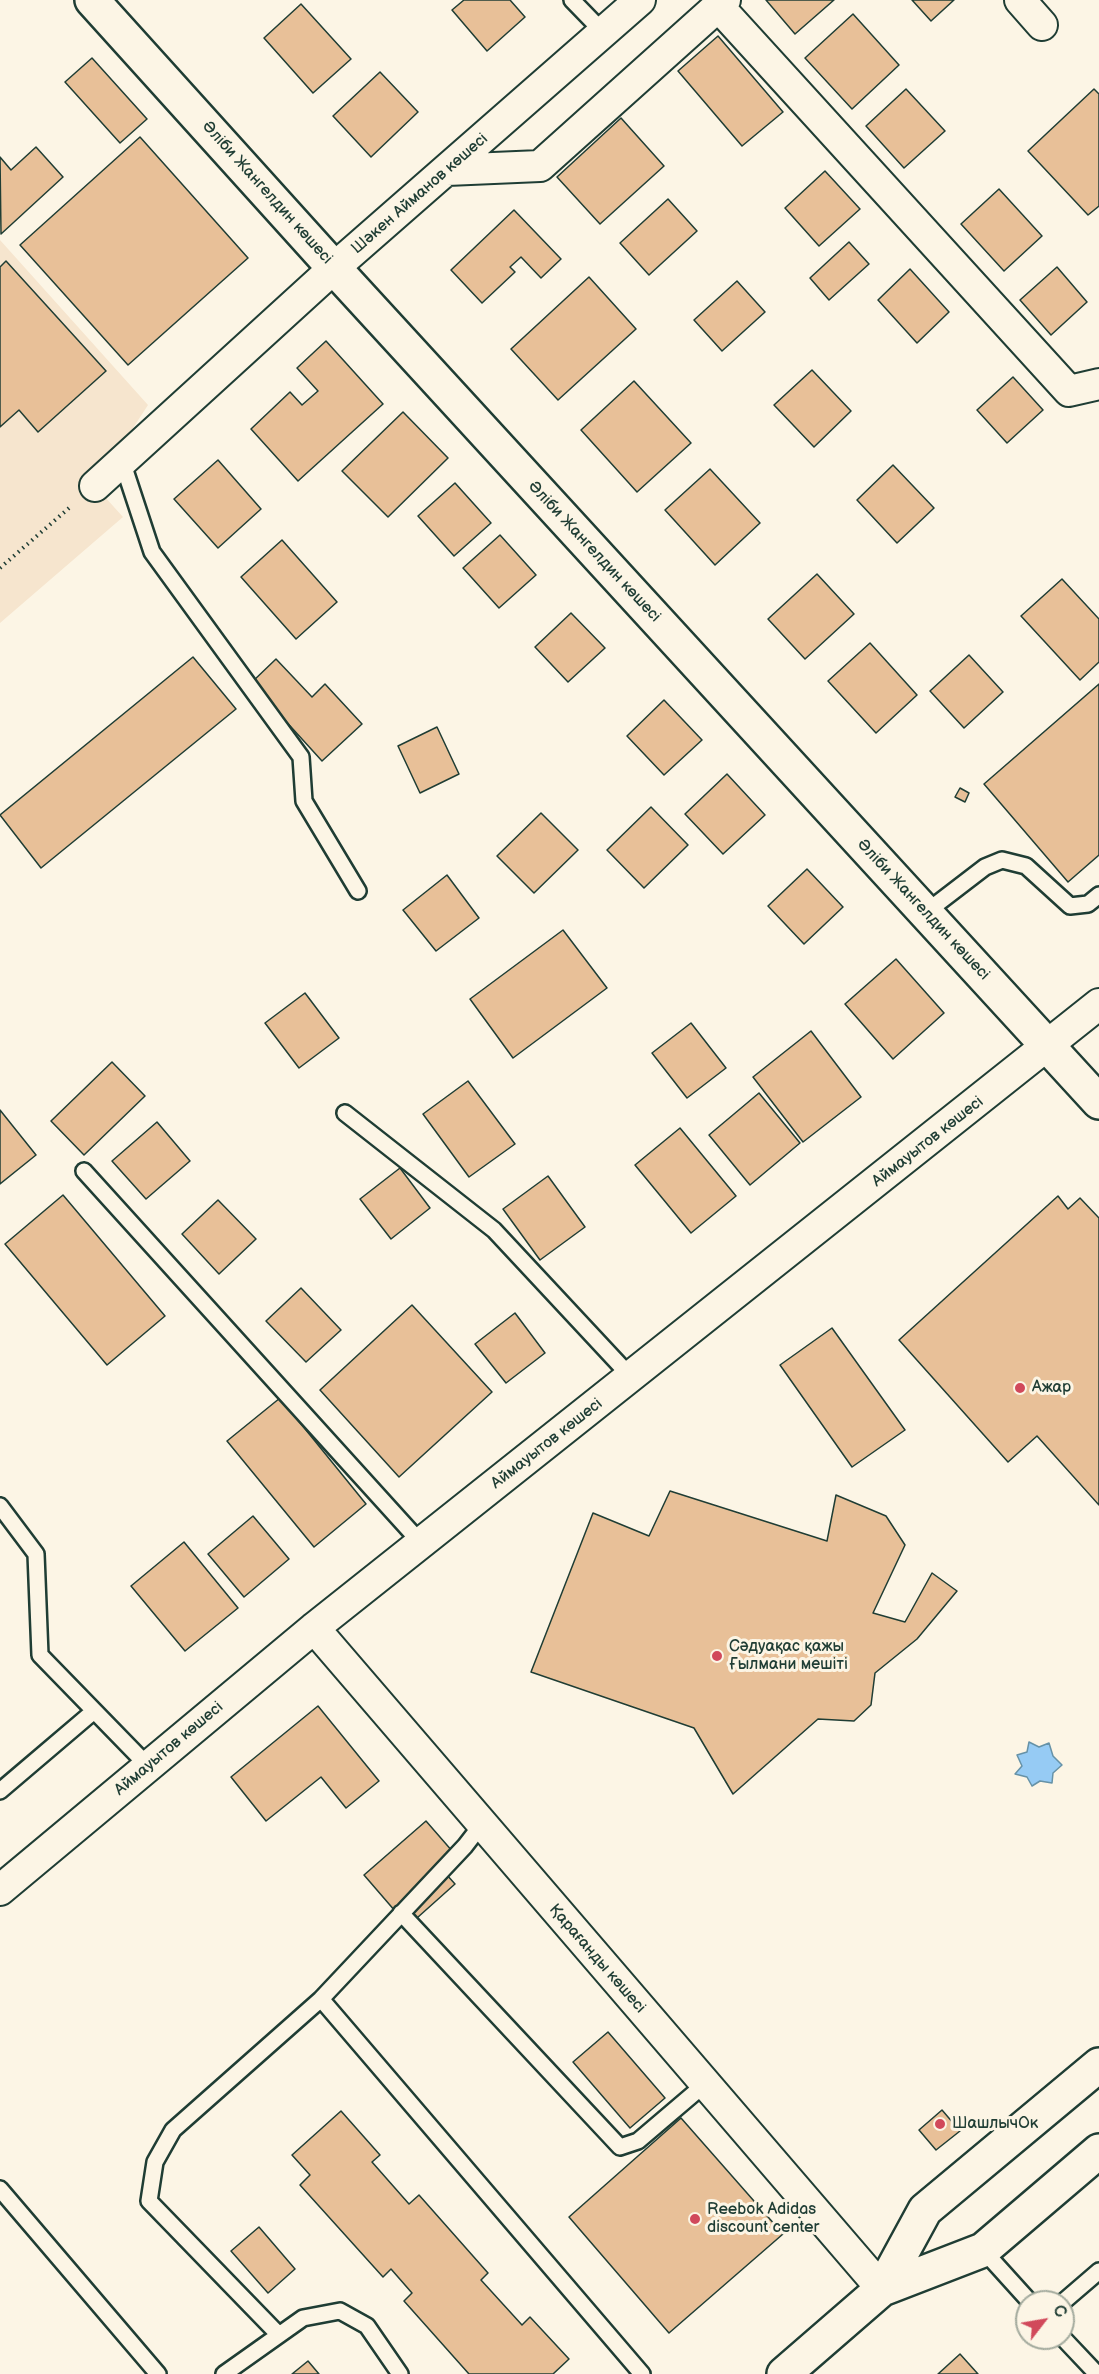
<!DOCTYPE html>
<meta charset="utf-8">
<style>
body{margin:0}
#map{position:relative;width:1099px;height:2374px;overflow:hidden;background:#fcf5e5;font-family:"Balsamiq Sans",sans-serif}
canvas{display:block}
.north{position:absolute;left:1015px;top:2290px;width:60px;height:60px;box-sizing:border-box;background:#fcf5e5;border:2px solid #a4ab9e;border-radius:50%;rotate:59deg;font-size:16px;font-weight:700;line-height:24px;text-align:center;color:#1f3d34}
.north::after{content:'';display:block;margin:auto;width:21px;height:27px;background:#d1495b;clip-path:polygon(50% 0,100% 100%,50% 72%,0 100%)}
</style>
<div id="map">
<canvas width="1099" height="2374"></canvas>
<div class="north">С</div>
</div>
<script>
const ctx = document.querySelector('canvas').getContext('2d');
ctx.lineJoin = 'round';
function paint(path, color) {
  ctx.fillStyle = color;
  ctx.fill(path, 'evenodd');
}
function stroke(path, color, width, dash) {
  ctx.strokeStyle = color;
  ctx.lineWidth = width;
  ctx.lineCap = dash ? 'butt' : 'round';
  ctx.setLineDash(dash || []);
  ctx.stroke(path);
}
function drawText(font, color, halo, rows, align = 'center') {
  ctx.font = font + ' "Balsamiq Sans",sans-serif';
  ctx.lineWidth = 6;
  ctx.setLineDash([]);
  ctx.textBaseline = 'middle';
  ctx.strokeStyle = halo;
  ctx.fillStyle = color;
  for (const [text, x, y, turn = 0] of rows) {
    ctx.save();
    ctx.translate(x, y);
    ctx.rotate((+turn || 0) * Math.PI / 180);
    ctx.textAlign = isNaN(turn) ? turn : align;
    if (halo) ctx.strokeText(text, 0, 0);
    ctx.fillText(text, 0, 0);
    ctx.restore();
  }
}
const built = new Path2D(`
 M0,240L148,405L95,486L123,517L0,623Z`);
const water = new Path2D(`
 M1029,1742L1039,1747L1049,1743L1053,1756L1062,1765L1053,1773L1052,1783L1040,1781L1032,1786L1027,1777L1015,1774L1022,1766L1017,1755L1027,1752Z`);
const building = new Path2D(`
 M464,0H510L525,17L487,51L452,10Z
 M766,0H834L795,34Z
 M912,0H954L931,21Z
 M301,4L351,59L313,93L264,38Z
 M853,14L899,65L852,109L805,58Z
 M718,36L783,112L742,146L678,71Z
 M92,58L147,119L120,143L65,82Z
 M380,72L418,112L371,157L333,116Z
 M906,89L945,131L904,168L866,126Z
 M1094,89L1099,94V206L1088,215L1028,151Z
 M621,118L664,166L600,224L557,177Z
 M140,137L248,258L128,365L20,245Z
 M36,147L63,177L1,234L0,157L11,170Z
 M825,171L860,209L819,246L785,208Z
 M999,189L1042,236L1004,271L961,224Z
 M668,199L697,231L649,275L620,243Z
 M514,210L561,259L541,278L521,257L510,267L515,272L482,303L451,270Z
 M849,242L869,264L829,300L810,278Z
 M6,261L106,371L38,432L19,410L0,427V267Z
 M1057,267L1087,302L1051,335L1020,300Z
 M910,269L949,312L917,343L878,300Z
 M589,277L636,329L558,400L511,349Z
 M737,281L765,312L722,351L694,320Z
 M326,341L383,404L298,481L251,429L290,392L302,405L318,391L297,368Z
 M812,370L851,411L814,447L774,405Z
 M1013,377L1043,410L1007,443L977,410Z
 M634,381L691,443L637,492L581,430Z
 M403,412L448,458L388,517L342,471Z
 M218,460L261,509L218,548L174,499Z
 M893,465L934,508L897,543L857,500Z
 M710,469L760,523L715,565L665,510Z
 M455,483L491,523L454,556L418,516Z
 M500,535L536,575L499,608L463,568Z
 M282,540L337,602L296,639L241,577Z
 M817,574L854,614L805,659L768,619Z
 M1062,579L1099,619V662L1080,680L1021,616Z
 M571,613L605,648L568,682L535,647Z
 M870,643L917,695L876,733L828,681Z
 M969,655L1003,692L964,728L930,691Z
 M193,657L236,709L41,868L0,815Z
 M276,659L312,697L325,684L362,724L322,761L251,683Z
 M1099,684V855L1068,882L984,784Z
 M664,700L702,740L664,775L627,736Z
 M437,727L459,774L420,793L398,746Z
 M727,774L765,815L723,854L685,814Z
 M960,788L969,793L965,802L955,797Z
 M651,807L688,845L644,888L607,850Z
 M541,813L578,850L534,893L497,856Z
 M807,869L843,907L804,944L768,906Z
 M447,875L479,918L436,951L403,910Z
 M563,930L607,988L513,1058L470,999Z
 M896,959L944,1013L893,1059L845,1004Z
 M305,993L339,1038L299,1068L265,1023Z
 M691,1023L726,1068L687,1098L652,1053Z
 M811,1031L861,1097L803,1142L753,1077Z
 M112,1062L145,1096L84,1155L51,1121Z
 M468,1081L515,1144L469,1177L423,1114Z
 M759,1093L800,1143L750,1185L709,1135Z
 M0,1110L36,1155L0,1184Z
 M157,1122L190,1161L146,1199L112,1161Z
 M680,1128L736,1196L691,1233L635,1165Z
 M400,1168L430,1208L391,1239L360,1199Z
 M548,1176L585,1227L540,1260L503,1209Z
 M63,1195L165,1316L107,1365L5,1244Z
 M1058,1196L1068,1209L1080,1198L1099,1218V1505L1037,1436L1008,1462L899,1340Z
 M218,1200L256,1239L219,1274L182,1234Z
 M301,1288L341,1330L306,1362L266,1321Z
 M412,1305L492,1392L399,1477L320,1390Z
 M515,1313L545,1353L506,1383L475,1344Z
 M832,1328L905,1430L852,1467L780,1365Z
 M280,1398L366,1504L314,1547L227,1441Z
 M670,1491L827,1541L836,1495L886,1516L905,1545L873,1613L905,1622L932,1573L957,1591L917,1639L875,1673L871,1705L854,1721L818,1719L733,1794L694,1728L531,1672L593,1513L649,1536Z
 M253,1516L289,1559L244,1597L208,1554Z
 M184,1542L238,1608L185,1651L131,1586Z
 M318,1706L379,1781L346,1808L321,1777L266,1821L231,1777Z
 M426,1821L453,1852L438,1865L455,1884L408,1926L364,1875Z
 M608,2032L665,2098L630,2128L573,2062Z
 M942,2110L960,2131L936,2150L919,2130Z
 M341,2111L380,2155L372,2162L409,2204L419,2195L488,2273L481,2280L522,2325L530,2317L569,2359L553,2374H469L404,2301L412,2293L391,2269L383,2277L300,2185L310,2175L292,2155Z
 M681,2118L783,2234L669,2333L569,2217Z
 M259,2227L295,2269L268,2293L231,2251Z
 M960,2354L978,2374H938Z
 M308,2361L319,2374H292Z`);
const path = new Path2D(`
 M0,568L69,508`);
const service = new Path2D(`
 M572,0L603,32
 M122,461L152,552L301,757L304,801L358,891
 M925,913L985,867L1002,860L1026,866L1070,906L1088,904L1099,895
 M345,1113L494,1230L631,1377
 M84,1171L421,1543
 M0,1506L36,1554L40,1655L148,1766
 M0,1791L94,1711
 M401,1913L620,2147L638,2141L705,2084
 M321,1999L465,1846L482,1824
 M0,2189L158,2374
 M983,2250L1030,2302
 M1063,2302L1099,2271
 M279,2335L149,2201L155,2162L173,2130L321,1999L642,2374
 M1063,2338L1097,2374
 M224,2374L303,2318L340,2311L367,2326L400,2374`);
const minor = new Path2D(`
 M1020,0L1042,25
 M718,6L1069,391L1099,384
 M447,170L540,166L725,0
 M95,486L334,268L640,0
 M314,1628L882,2289
 M0,1890L314,1628L1099,1004`);
const tertiary = new Path2D(`
 M92,0L334,268L1099,1102
 M882,2289L983,2250L1099,2151
 M784,2374L882,2289L925,2210L1099,2065`);
const markers = [
 [1020,1388,6,"#d1495b"],
 [717,1656,6,"#d1495b"],
 [940,2124,6,"#d1495b"],
 [695,2219,6,"#d1495b"]
];
const streetNames = [
 ["Әліби Жангелдин көшесі",267,193,48],
 ["Шәкен Айманов көшесі",420,194,-41],
 ["Әліби Жангелдин көшесі",594,552,47],
 ["Әліби Жангелдин көшесі",923,910,47],
 ["Аймауытов көшесі",928,1142,-38],
 ["Аймауытов көшесі",547,1444,-38],
 ["Аймауытов көшесі",169,1749,-40],
 ["Қарағанды көшесі",597,1959,49]
];
const poiNames = [
 ["Ажар",1032,1388],
 ["Сәдуақас қажы",729,1647],
 ["Ғылмани мешіті",729,1665],
 ["ШашлычОк",952,2124],
 ["Reebok Adidas",707,2210],
 ["discount center",707,2228]
];
paint(built, '#f6e5ce');
paint(water, '#96cbf4');
stroke(water, '#6692a7', 1.5);
paint(building, '#e8c098');
stroke(building, '#1f3d34', 1.5);
stroke(service, '#1f3d34', 20);
stroke(minor, '#1f3d34', 34);
stroke(tertiary, '#1f3d34', 38);
stroke(path, '#1f3d34', 4, [1.5, 4.5]);
stroke(service, '#fcf5e5', 15);
stroke(minor, '#fcf5e5', 30);
stroke(tertiary, '#fcf5e5', 33);
for (const [x, y, r, color] of markers) {
  const dot = new Path2D();
  dot.arc(x, y, r, 0, 2 * Math.PI);
  ctx.fillStyle = color;
  ctx.fill(dot);
  stroke(dot, '#fcf5e5', 2);
}
drawText('16px', '#1f3d34', '#fcf5e5', streetNames);
drawText('16px', '#1f3d34', '#fcf5e5', poiNames, 'left');
</script>
